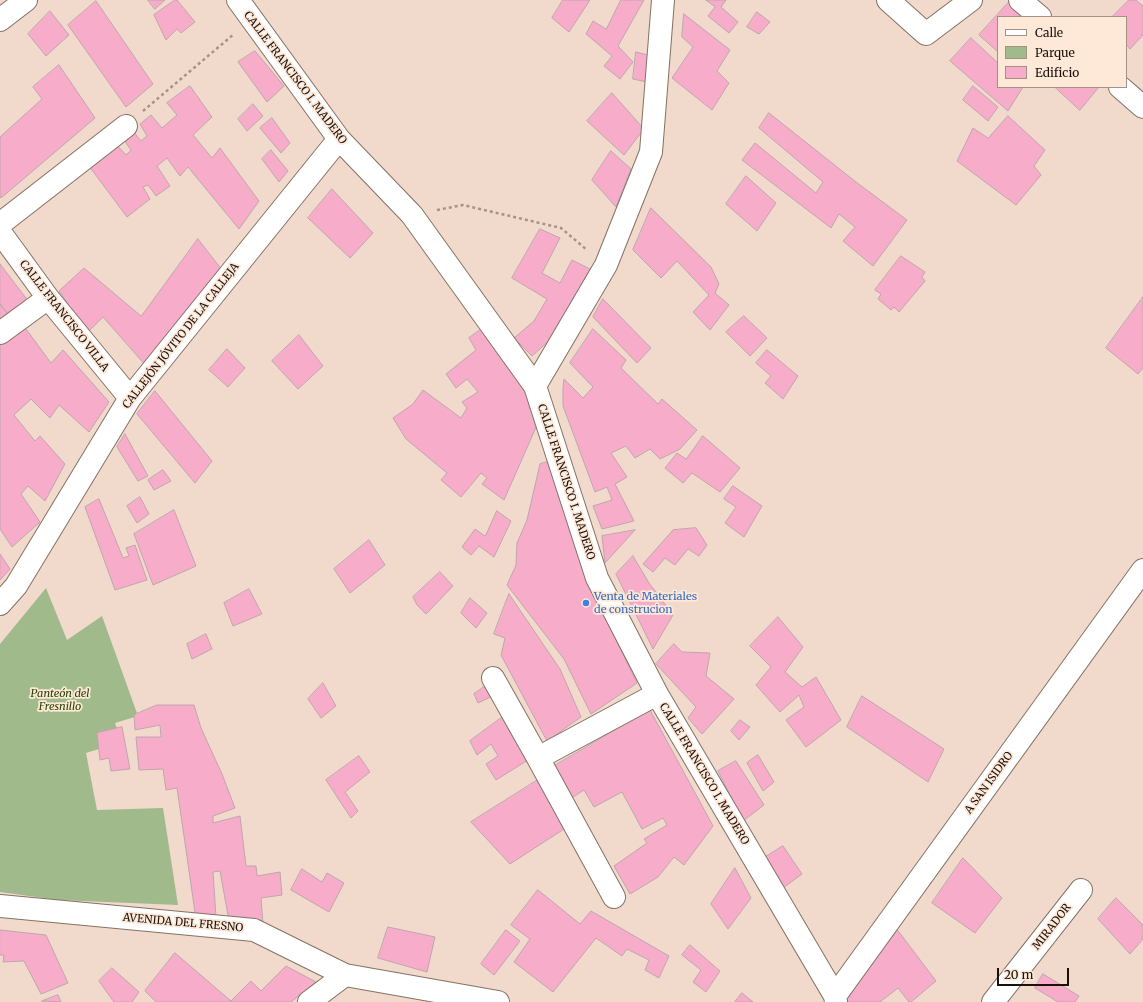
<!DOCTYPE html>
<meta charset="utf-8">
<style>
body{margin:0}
#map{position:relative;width:1143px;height:1002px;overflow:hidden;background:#f1dacb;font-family:Merriweather,serif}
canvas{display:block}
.legend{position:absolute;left:997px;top:16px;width:130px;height:72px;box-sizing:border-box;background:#fee8d8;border:1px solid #a29286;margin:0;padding:5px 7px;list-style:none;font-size:12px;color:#19110c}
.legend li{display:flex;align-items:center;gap:8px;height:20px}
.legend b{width:20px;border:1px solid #a29286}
.scale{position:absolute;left:997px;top:968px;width:72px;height:18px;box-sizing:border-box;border:2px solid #19110c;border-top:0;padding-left:5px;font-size:12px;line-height:14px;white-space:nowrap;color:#19110c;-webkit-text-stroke:3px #fee8d8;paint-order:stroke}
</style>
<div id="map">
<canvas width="1143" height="1002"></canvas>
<ul class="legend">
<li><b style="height:5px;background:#fff"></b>Calle</li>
<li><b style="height:11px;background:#a0ba8c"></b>Parque</li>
<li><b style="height:11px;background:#f7adc9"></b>Edificio</li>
</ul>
<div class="scale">20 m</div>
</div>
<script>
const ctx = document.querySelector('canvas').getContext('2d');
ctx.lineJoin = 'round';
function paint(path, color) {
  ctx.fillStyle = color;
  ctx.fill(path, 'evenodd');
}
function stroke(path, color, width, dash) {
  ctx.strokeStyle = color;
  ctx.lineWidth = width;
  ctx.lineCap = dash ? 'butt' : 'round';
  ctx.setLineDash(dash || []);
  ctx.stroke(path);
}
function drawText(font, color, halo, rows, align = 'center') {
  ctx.font = font + ' Merriweather,serif';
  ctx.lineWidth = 3.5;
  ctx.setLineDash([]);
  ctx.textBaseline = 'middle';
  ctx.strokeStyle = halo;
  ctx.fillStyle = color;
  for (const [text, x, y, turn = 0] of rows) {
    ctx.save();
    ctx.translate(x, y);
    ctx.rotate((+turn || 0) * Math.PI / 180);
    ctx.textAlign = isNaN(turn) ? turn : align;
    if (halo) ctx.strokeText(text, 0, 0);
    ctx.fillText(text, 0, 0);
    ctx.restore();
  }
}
const green = new Path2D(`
 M46,588L67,640L102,616L138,716L115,723L122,742L86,753L97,810L163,808L178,905L58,900L0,892V644Z`);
const building = new Path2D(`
 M148,0H165L155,9Z
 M175,0H177L195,22L181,33L177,29L166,40L154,15Z
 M563,0H590L569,32L552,18Z
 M621,0H644L618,46L633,62L620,79L604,66L612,56L586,34L593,21L606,29Z
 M706,0H726L721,7L738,22L729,33L708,16L715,7Z
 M1129,0H1136L1143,6V35L1130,49L1126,44V17H1112Z
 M96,1L153,84L126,107L68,25Z
 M1010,1L1029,17H998V52L979,35Z
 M50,11L69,35L46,56L28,34Z
 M757,12L770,22L759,34L747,27Z
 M684,14L730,50L717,71L729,83L712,110L672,78L693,47L682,37Z
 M971,38L998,63V87H1023L1008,111L950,61Z
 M255,51L284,86L267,102L238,62Z
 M636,52L652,56L647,82L633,79Z
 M59,65L95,118L1,198L0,197V137L42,99L33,87Z
 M190,86L212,117L193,135L212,158L220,148L259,201L239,229L188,167L180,176L167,158L157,166L170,186L156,196L148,185L143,187L150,199L127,217L89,166L114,142L126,155L131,150L122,137L132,130L141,141L147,136L140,124L151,115L162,128L177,115L167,103Z
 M973,86L998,107L988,121L963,100Z
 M1055,87H1099L1080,110Z
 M612,93L644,129L624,155L587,121Z
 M253,104L263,116L247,131L238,119Z
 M769,113L856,182L907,220L873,266L843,241L855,227L839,214L831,228L742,160L755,143L816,193L823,182L759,128Z
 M1008,116L1045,150L1034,166L1041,175L1016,205L957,161L973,128L988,138Z
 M272,118L290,143L281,153L260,128Z
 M271,150L288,171L279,182L262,159Z
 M611,151L631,169L616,207L592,180Z
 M746,176L776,203L757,231L726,204Z
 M332,189L373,233L350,258L308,218Z
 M651,208L711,267L719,284L715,293L729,305L710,330L693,312L709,295L677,261L661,278L633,250Z
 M540,229L560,238L542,273L560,283L572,260L590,269L551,339L532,356L514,338L534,321L547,299L512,278Z
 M198,239L222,270L147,367L103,317L87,333L59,291L84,268L141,316Z
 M901,256L925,272L922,277L925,281L899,312L894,307L891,310L878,299L881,294L875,290Z
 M0,264L32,306L13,321L0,304Z
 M1143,297V368L1138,374L1106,348Z
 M603,299L651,348L637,363L593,317Z
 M0,304L13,321L0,330Z
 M744,316L767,338L750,356L726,332Z
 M23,325L51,363L63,350L109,402L89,432L59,405L50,418L31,399L14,415L35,441L40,436L65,464L45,501L28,486L21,494L40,522L12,547L0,529V345Z
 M483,328L535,408L541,416L504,500L482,484L487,478L481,473L461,497L441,480L447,473L406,439L393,418L413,404L423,390L461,418L467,408L462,402L478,392L467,379L456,388L446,374L476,350L469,338Z
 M593,329L626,360L621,368L658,404L662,399L697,430L680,449L660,459L650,449L635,458L626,446L611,453L627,477L615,484L634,521L602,529L593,506L612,500L607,487L595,492L563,406V388L564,379L583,398L593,387L570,363Z
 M299,335L323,366L298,389L272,361Z
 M227,349L245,368L228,387L209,370Z
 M767,350L798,376L783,399L765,383L771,376L756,363Z
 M155,391L212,461L195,483L137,414Z
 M125,434L148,476L138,481L117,447Z
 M703,436L740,468L720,492L692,473L683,483L665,468L677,453L686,459Z
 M555,460L588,582L637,683L591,714L564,659L507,585L516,565L517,543L527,520L540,464Z
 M163,470L171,481L154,490L148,480Z
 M733,486L762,506L744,537L725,523L736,507L724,499Z
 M140,497L149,514L137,523L127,506Z
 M99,499L123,558L129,556L126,548L135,545L147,580L115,590L85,507Z
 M174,510L196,566L153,585L134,534Z
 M497,511L511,521L494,557L479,546L471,555L462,547L475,529L485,536Z
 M696,528L707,545L699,556L688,549L675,565L665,558L653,572L643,564L673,530Z
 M635,530L605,563L602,536Z
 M369,540L385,565L350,593L334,569Z
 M0,554L10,569L0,580Z
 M633,556L649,583L673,615L653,649L616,574Z
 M440,572L453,586L426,614L417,605L413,597Z
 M249,589L262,614L233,626L224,603Z
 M509,594L560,669L581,717L547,741L501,655L505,638L494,634Z
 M470,598L487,613L476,628L461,613Z
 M778,617L803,647L785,672L802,687L816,677L841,720L806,747L786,720L804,707L799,695L780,712L756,685L771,667L750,646Z
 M206,634L212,649L192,659L187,644Z
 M674,644L682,652L710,653L706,676L734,699L702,734L688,718L696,707L656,664Z
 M323,683L336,706L321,718L308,699Z
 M490,683L495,695L478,703L474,694Z
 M862,696L944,749L928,782L847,727Z
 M157,705H194L201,728L222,774L235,808L213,816V823L240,816L246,866H256L257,876L280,872L282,895L261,898L263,924L230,926L220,871L213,872L216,917L196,919L177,788L166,790L163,769L139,770L136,737H161L160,725L135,730L134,715Z
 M650,710L713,826L684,865L674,857L658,877L630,894L614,866L647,843L644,839L667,825L663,818L642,829L622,792L594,807L584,790L567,801L549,769Z
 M504,716L528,760L496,780L486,764L498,756L491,744L477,755L470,741Z
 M740,720L750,727L739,740L731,731Z
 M122,727L130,769L111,771L109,758L100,760L97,733Z
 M758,755L774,782L763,791L747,763Z
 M359,756L370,772L345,792L358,811L351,818L326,780Z
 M736,761L764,805L743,821L718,771Z
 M541,778L564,829L510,864L471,822Z
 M783,846L802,874L783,888L764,858Z
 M963,858L1002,898L975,933L932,903Z
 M735,868L751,898L728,929L711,904Z
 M302,869L322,882L327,873L344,883L329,912L291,890Z
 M538,890L580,924L591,911L669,956L659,978L645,970L649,960L627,949L622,956L596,938L553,992L514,962L530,939L511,925Z
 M1116,898L1143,925V939L1130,954L1098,919Z
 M388,927L435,937L427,972L378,958Z
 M896,928L936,981L911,1002H909L898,988L880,1002H846L842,996Z
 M0,930L46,935L68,983L41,994L24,961L3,962L4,955H0Z
 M506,930L520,941L494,975L481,964Z
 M690,945L720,971L706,992L693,982L701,970L682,955Z
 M175,953L231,1001L251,981L261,991L286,966L316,982L291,1002H156L145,991Z
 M112,968L139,992L132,1002H114L99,981Z
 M1043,974L1079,996L1075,1002H1058L1035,988Z
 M742,993L753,1002H735Z
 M58,995L61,1002L42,1001Z`);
const path = new Path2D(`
 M143,111L234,34
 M437,210L463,205L561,228L587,250`);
const minor = new Path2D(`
 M238,0L339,139L412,215L535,386L597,578L657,694L835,996L836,1002
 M888,0L926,34L971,0
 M1020,0L1040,17
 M0,20L26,0
 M1120,87L1143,107
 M0,224L126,126
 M0,232L48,298L130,398
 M0,333L48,298
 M535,386L606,265L651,152L663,0
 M0,604L16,586L130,398L339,139
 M493,678L538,758L614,897
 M538,758L657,694
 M0,906L254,930L345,975L498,1002
 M835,996L1143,570
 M309,1002L345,975
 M993,1002L1081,890`);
const markers = [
 [586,603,4,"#3f7fe0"]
];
const streetNames = [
 ["CALLE FRANCISCO I. MADERO",295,78,53],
 ["CALLE FRANCISCO VILLA",64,316,52],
 ["CALLEJÓN JÓVITO DE LA CALLEJA",181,336,-52],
 ["CALLE FRANCISCO I. MADERO",566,482,72],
 ["CALLE FRANCISCO I. MADERO",704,774,59],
 ["A SAN ISIDRO",989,783,-54],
 ["AVENIDA DEL FRESNO",183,923,5],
 ["MIRADOR",1052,927,-52]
];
const shopNames = [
 ["Venta de Materiales",594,597],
 ["de construcion",594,610]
];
const parkNames = [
 ["Panteón del",60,694],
 ["Fresnillo",60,707]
];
paint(green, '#a0ba8c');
paint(building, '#f7adc9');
stroke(building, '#bea5ae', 1);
stroke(minor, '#857264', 24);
stroke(path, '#a59387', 2.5, [3, 3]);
stroke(minor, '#fff', 22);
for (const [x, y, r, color] of markers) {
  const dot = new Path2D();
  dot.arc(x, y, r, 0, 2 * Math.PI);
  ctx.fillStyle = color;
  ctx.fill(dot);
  stroke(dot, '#fee8d8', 1.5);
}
drawText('11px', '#19110c', '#fee8d8', streetNames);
drawText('11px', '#366cbe', '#fee8d8', shopNames, 'left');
drawText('italic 11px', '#264400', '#fee8d8', parkNames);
</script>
